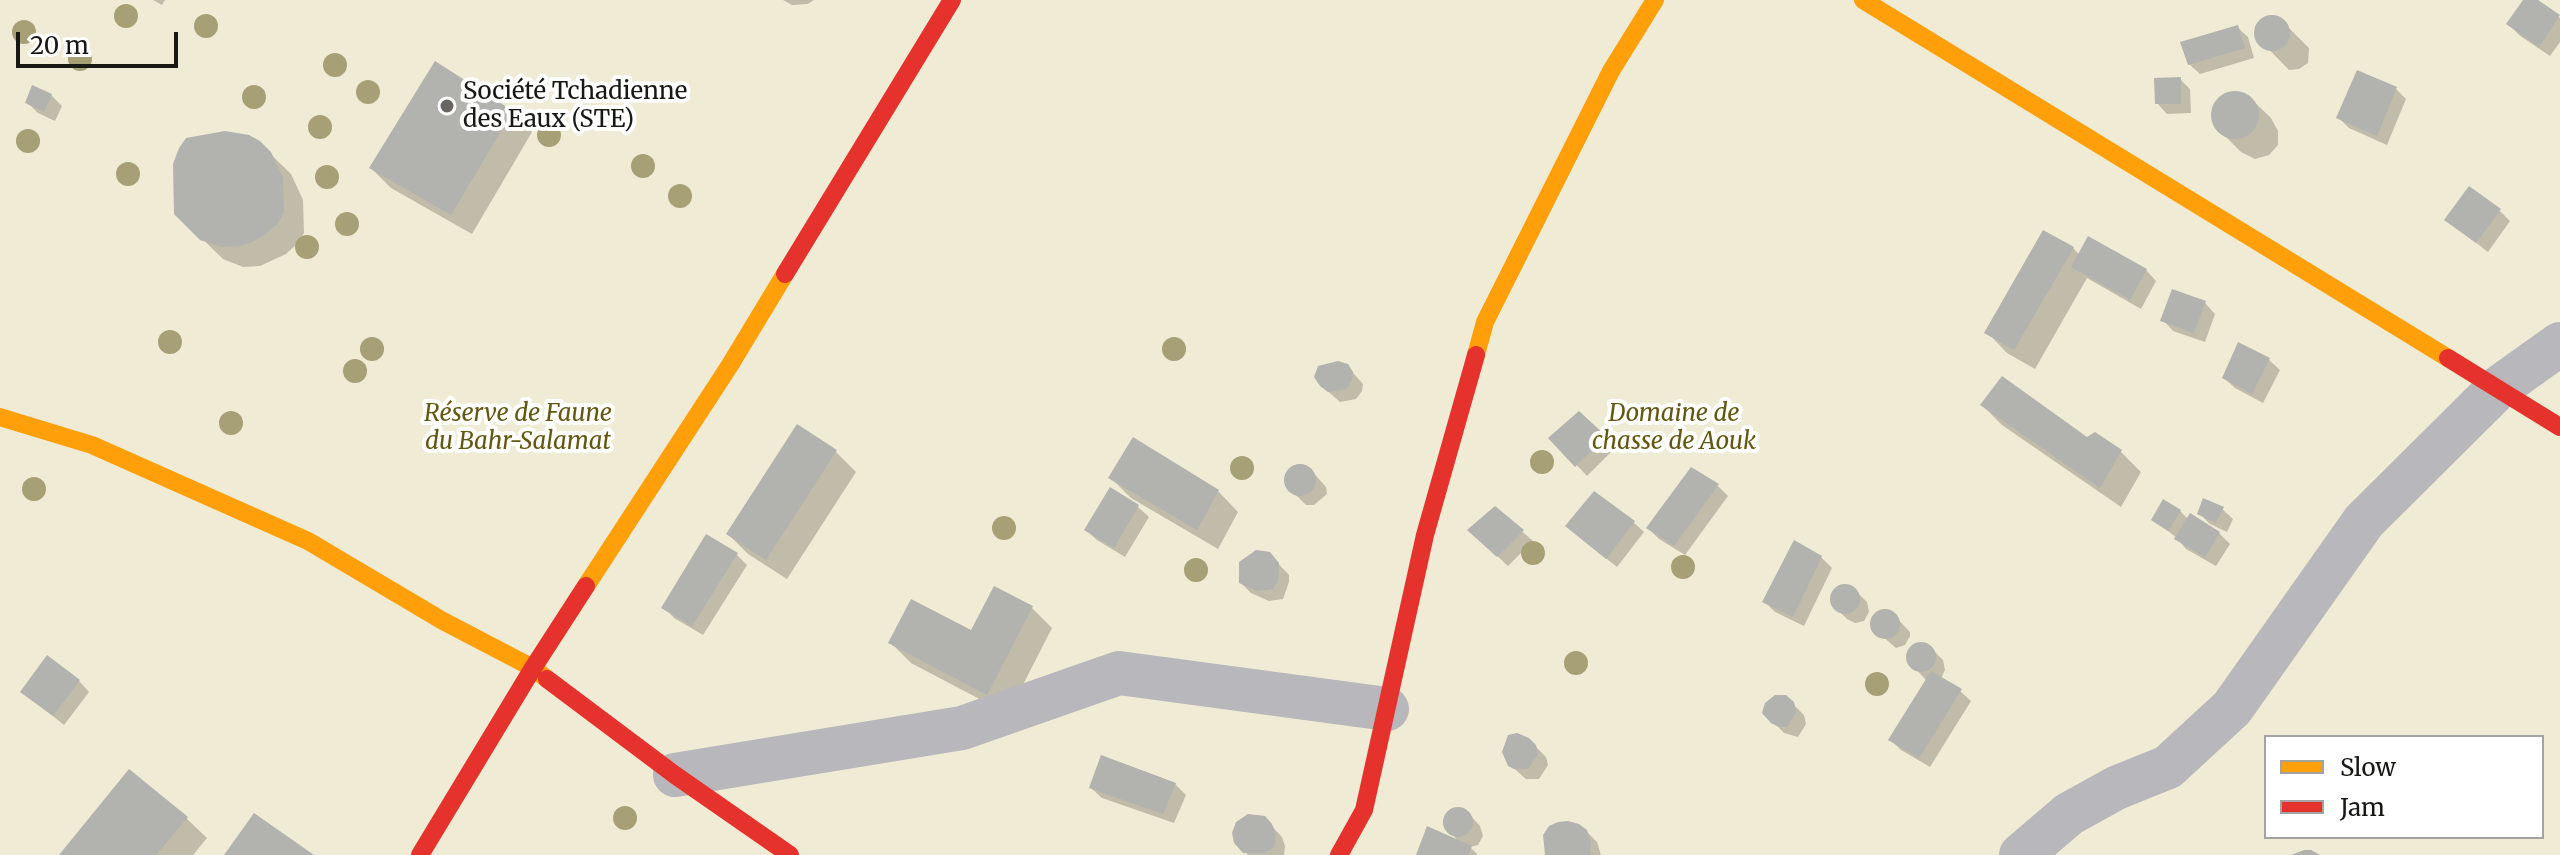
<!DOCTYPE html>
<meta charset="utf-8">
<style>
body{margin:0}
#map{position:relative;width:2560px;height:855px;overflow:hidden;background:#f9f8f3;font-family:Merriweather,serif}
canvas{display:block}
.legend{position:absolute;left:2264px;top:735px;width:280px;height:104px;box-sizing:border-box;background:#fff;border:2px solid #a3a3a1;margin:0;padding:10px 14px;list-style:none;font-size:24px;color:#181815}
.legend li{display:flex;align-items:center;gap:16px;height:40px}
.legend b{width:40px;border:2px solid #a3a3a1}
.scale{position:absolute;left:16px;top:32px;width:162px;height:36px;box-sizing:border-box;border:4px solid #181815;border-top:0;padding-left:10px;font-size:24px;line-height:28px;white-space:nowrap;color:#181815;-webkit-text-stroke:6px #fff;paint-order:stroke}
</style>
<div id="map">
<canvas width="2560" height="855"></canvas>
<ul class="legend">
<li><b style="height:10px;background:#ff9f0a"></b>Slow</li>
<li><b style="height:10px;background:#e5322d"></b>Jam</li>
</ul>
<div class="scale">20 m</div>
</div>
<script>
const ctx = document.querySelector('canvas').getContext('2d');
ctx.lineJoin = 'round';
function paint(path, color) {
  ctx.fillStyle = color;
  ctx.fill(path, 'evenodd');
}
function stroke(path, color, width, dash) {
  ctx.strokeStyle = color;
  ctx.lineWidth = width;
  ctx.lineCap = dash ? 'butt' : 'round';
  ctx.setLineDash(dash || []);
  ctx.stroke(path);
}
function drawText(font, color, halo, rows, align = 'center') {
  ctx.font = font + ' Merriweather,serif';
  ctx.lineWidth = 8;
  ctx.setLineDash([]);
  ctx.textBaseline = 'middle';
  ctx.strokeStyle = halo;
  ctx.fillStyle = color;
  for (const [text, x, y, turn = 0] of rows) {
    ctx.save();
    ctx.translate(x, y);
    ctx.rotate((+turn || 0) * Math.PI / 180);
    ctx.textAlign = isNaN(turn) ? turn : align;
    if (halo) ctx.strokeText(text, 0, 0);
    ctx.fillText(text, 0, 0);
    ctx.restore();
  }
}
const green = new Path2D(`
 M0,0H2560V855H0ZM2266,737H2542V837H2266Z`);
const shadow = new Path2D(`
 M153,0H165L162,5Z
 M783,0H814L808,4L792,5Z
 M2526,0H2534L2560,18V42L2550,56L2519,35L2509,24Z
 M2275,17L2280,19L2309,48L2308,63L2299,69L2289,70L2257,37V27L2264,19Z
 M2237,27L2248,37L2254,58L2200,74L2189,64Z
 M2180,79L2190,89L2191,113L2167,114L2157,103Z
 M2396,89L2406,99L2387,145L2349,128L2339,118Z
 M2228,94H2243L2249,97L2271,118L2278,131V145L2269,155L2255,159L2241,152L2220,131L2214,118L2216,103Z
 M51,95L62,106L55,121L38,113L27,102Z
 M512,112L532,132L472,234L391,188L371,168Z
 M259,143L291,174L303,200L304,233L298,243L286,254L260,266L243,267L223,259L176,213Z
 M2500,211L2510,221L2488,252L2447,220Z
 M2073,248L2080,255L2146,270L2156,281L2141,309L2087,278L2035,369L2007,353L1987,332Z
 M2205,303L2215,314L2205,342L2173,331L2163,320Z
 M2239,344L2269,360L2280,370L2263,403L2235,388L2224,378Z
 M1347,366L1363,384L1362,391L1356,399L1340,402L1321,385Z
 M1982,405L2087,439L2095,434L2121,452L2141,472L2121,507L2002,425Z
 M1579,414L1615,448L1587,476L1551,438Z
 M836,452L856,472L787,579L748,554L728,534Z
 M1298,466L1310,469L1326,487L1327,494L1314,505H1306L1287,486L1289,471Z
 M1691,470L1718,486L1728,496L1685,555L1659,539L1648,528Z
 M1111,478L1218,491L1238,512L1218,549L1131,498Z
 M1111,490L1138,507L1149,517L1125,557L1097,540L1086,530Z
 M2163,502L2180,511L2188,519L2219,533L2230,544L2216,566L2186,549L2177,538L2153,519Z
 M1495,508L1533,541L1508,566L1480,540Z
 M2222,509L2233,519L2227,532L2210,524L2199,513Z
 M1633,522L1644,532L1617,567L1578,536Z
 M736,554L747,565L703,635L674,618L664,607Z
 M1269,554L1289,575V582L1283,599L1269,601L1251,593L1241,583Z
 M1821,557L1832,568L1804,626L1775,612L1765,602Z
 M1846,586L1856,591L1867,602L1869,612L1864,621L1855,623L1847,619L1836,608L1832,599L1836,589Z
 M995,589L1032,608L1052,628L1008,714L911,663L890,642L972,633Z
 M1881,611L1892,613L1910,632V636L1905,645L1896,648L1874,629L1873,619Z
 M1921,643L1932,649L1943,660L1945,670L1941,679L1960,691L1971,701L1930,767L1901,750L1891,740L1927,681L1909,662V652Z
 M79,681L89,692L64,725L23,692Z
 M1792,703L1804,715L1806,724L1798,737L1784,733L1764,712Z
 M1528,739L1546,757L1548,765L1539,779H1526L1510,765Z
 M1175,784L1186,795L1174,823L1102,798L1091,788Z
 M1459,809L1469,814L1480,826L1483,836L1478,845L1470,847L1478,855H1418L1459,842L1446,827L1449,813Z
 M186,818L207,838L193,855H62Z
 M1264,818L1282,837L1285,846L1284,855H1248L1236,842Z
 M1586,831L1597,842L1601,855H1549Z`);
const building = new Path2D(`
 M2523,0H2538L2560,15L2539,47L2506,24Z
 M2254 33a18 18 0 1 1 36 0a18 18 0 1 1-36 0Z
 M2238,25L2245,48L2188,65L2180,42Z
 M435,61L513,111L451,215L369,168Z
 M2357,70L2397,87L2377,136L2336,118Z
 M2181,77V104H2155L2154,78Z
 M32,85L52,94L44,112L25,103Z
 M2211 115a24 24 0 1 1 48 0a24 24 0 1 1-48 0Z
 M225,131L249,135L260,141L271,152L283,178L284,212L278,223L266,234L252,242L239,246L221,247L200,240L174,214L173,164L179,148L186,138Z
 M2469,186L2501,209L2476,243L2444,220Z
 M2043,230L2074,247L2014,350L1984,333Z
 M2088,236L2147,269L2130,300L2071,267Z
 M2172,289L2206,301L2194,333L2160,321Z
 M2238,342L2270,358L2252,394L2222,378Z
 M1338,361L1348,364L1353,372L1352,380L1346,389L1328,392L1320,386L1314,377L1318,366Z
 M2002,376L2087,437L2095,432L2122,450L2100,488L1980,405Z
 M1579,411L1606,436L1575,467L1548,438Z
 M797,424L837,450L766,560L726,534Z
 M1133,437L1219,490L1197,530L1108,478Z
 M1284 480a16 16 0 1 1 32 0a16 16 0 1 1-32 0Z
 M1691,467L1719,484L1674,546L1646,528Z
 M1110,487L1139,505L1114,548L1084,530Z
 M1594,491L1635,521L1606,559L1565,526Z
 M2203,498L2224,507L2216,523L2197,514Z
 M2163,499L2181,510L2168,531L2151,520Z
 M1495,506L1524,530L1497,557L1467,530Z
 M2190,513L2220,532L2205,557L2174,539Z
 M706,534L738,553L692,626L661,608Z
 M1794,540L1822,556L1793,617L1762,602Z
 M1256,550L1270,552L1279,563L1278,581L1273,589L1257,591L1239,583V562Z
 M1830 599a15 15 0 1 1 30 0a15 15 0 1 1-30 0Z
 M994,586L1033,606L987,695L888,643L911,599L971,630Z
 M1870 624a15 15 0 1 1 30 0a15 15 0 1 1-30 0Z
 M1906 657a15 15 0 1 1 30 0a15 15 0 1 1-30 0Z
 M47,655L80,680L53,716L20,692Z
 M1931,671L1962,689L1919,758L1888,740Z
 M1775,695H1786L1794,702L1796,712L1787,727H1779L1771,723L1762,713L1765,703Z
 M1517,733L1529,738L1536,745L1538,754L1528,769H1514L1508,766L1502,752L1508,735Z
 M1101,755L1176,783L1163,814L1089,788Z
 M129,769L188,817L156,855H59Z
 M1443 822a15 15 0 1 1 30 0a15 15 0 1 1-30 0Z
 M254,813L314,855H224Z
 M1248,814L1265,816L1272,824L1276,834L1274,847L1265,853H1243L1234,843L1232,833L1236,822Z
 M1568,821L1579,824L1587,830L1591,843L1590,855H1545L1543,835L1549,826L1558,822Z
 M1427,826L1472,846L1468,855H1416Z
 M2304,850H2311L2320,855H2291Z`);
const street = new Path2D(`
 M675,775L962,728L1119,673L1387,709
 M2021,855L2069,814L2116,788L2168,767L2232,708L2364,521L2497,389L2560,344`);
const slow = new Path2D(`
 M1863,0L2448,358
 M1476,355L1485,322L1611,71L1655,0
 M0,417L92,445L308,541L443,621L533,668L547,679
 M586,586L730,365L785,274`);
const jam = new Path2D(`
 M785,274L952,0
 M2448,358L2560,427
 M547,679L675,775L790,855
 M420,855L533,668L586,586
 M1339,855L1364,810L1425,535L1476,355`);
const trees = [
 [126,16],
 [206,26],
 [24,32],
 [80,59],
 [335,65],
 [368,92],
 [254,97],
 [320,127],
 [549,135],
 [28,141],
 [643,166],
 [128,174],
 [327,177],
 [680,196],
 [347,224],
 [307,247],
 [170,342],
 [372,349],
 [1174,349],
 [355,371],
 [231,423],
 [1542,462],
 [1242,468],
 [34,489],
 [1004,528],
 [1533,553],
 [1683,567],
 [1196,570],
 [1576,663],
 [1877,684],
 [625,818]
];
const markers = [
 [447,106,8,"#676663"]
];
const poiNames = [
 ["Société Tchadienne",463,92],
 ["des Eaux (STE)",463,120]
];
const parkNames = [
 ["Réserve de Faune",518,414],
 ["du Bahr-Salamat",518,442],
 ["Domaine de",1674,414],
 ["chasse de Aouk",1674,442]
];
paint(green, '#f0ebd4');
paint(shadow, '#0003');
paint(building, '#b2b2ae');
stroke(street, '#b8b7bb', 44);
stroke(slow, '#ff9f0a', 18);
stroke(jam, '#e5322d', 18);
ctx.fillStyle = '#a79f76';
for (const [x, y] of trees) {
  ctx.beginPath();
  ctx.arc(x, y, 12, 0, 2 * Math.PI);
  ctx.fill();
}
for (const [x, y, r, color] of markers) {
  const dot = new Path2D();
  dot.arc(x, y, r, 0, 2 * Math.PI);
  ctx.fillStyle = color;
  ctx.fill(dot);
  stroke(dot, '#fff', 3);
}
drawText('24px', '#181815', '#fff', poiNames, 'left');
drawText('italic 24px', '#645710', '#fff', parkNames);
</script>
